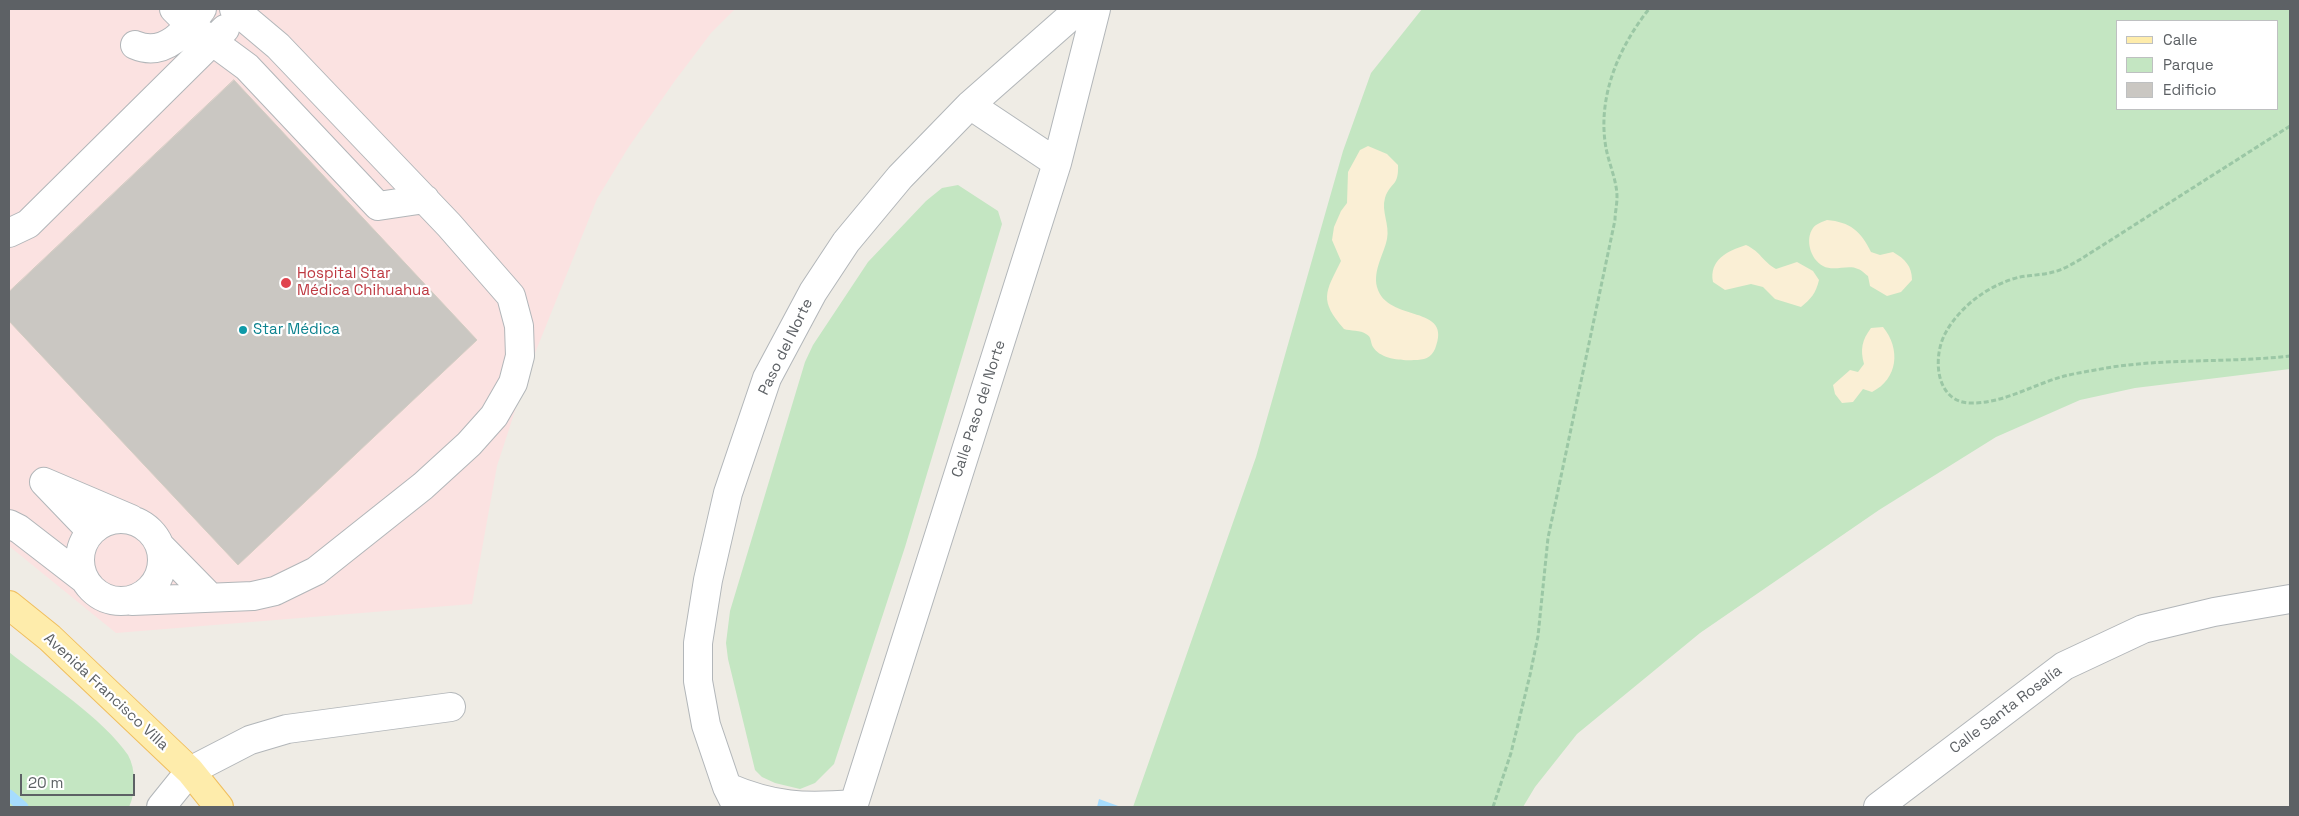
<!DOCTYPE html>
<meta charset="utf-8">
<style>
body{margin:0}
#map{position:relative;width:2299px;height:816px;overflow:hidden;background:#efece5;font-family:"Space Grotesk",sans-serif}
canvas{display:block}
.frame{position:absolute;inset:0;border:10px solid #5d6165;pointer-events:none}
.legend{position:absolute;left:2116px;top:20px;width:162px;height:90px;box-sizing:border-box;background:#fff;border:1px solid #bec0c1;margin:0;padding:6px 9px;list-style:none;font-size:15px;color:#5d6165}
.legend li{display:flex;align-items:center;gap:10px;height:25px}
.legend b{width:25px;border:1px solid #bec0c1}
.scale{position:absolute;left:20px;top:774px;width:115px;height:22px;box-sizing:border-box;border:2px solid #5d6165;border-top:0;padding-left:6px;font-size:15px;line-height:18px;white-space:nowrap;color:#5d6165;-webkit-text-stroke:4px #fff;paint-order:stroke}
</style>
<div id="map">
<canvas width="2299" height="816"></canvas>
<div class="frame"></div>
<ul class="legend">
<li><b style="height:6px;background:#feecab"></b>Calle</li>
<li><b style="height:14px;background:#c4e6c2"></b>Parque</li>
<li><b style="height:14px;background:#cac7c2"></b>Edificio</li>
</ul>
<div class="scale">20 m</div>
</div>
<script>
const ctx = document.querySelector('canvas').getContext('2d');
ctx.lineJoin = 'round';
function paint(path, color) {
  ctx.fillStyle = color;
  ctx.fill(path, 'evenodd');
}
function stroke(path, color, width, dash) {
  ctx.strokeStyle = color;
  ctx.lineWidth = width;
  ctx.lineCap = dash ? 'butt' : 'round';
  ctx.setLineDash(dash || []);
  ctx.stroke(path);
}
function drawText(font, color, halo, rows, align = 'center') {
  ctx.font = font + ' "Space Grotesk",sans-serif';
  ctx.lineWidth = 4.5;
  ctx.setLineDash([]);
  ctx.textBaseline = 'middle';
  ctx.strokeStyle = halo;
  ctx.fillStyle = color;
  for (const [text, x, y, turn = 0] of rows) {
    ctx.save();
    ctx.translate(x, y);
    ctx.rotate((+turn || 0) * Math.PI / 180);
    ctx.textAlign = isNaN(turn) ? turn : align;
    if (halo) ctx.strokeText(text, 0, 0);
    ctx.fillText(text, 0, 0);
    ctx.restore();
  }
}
const medical = new Path2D(`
 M9,9H735L711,33L674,82L628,148L597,199L529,368L497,466L472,604L116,633L9,546Z`);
const green = new Path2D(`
 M1422,9H2290V369L2135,388L2080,400L1996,437L1879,510L1700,633L1577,734L1535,787L1523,807H1133L1256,457L1343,151L1371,73ZM2118,21H2278V109H2118Z
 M958,185L998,211L1002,224L905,547L834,764L815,783L800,789L775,783L762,777L755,770L728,659L726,643L730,611L805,362L813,345L868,262L926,201L942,188Z
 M9,652C44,680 104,719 128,755C136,769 136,793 129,807H9Z`);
const sand = new Path2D(`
 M1368,146L1387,154L1398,165C1399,187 1390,182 1385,198C1381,211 1390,225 1387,239C1384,254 1373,270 1377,287C1387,324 1454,303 1435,349C1431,358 1424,360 1414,360C1402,361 1380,359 1373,347C1370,342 1372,337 1366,334C1361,330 1350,331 1344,329C1319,300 1325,293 1341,261L1332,240L1334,227L1341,211L1347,203L1348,172L1360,150Z
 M1827,220C1850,222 1861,231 1871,252L1880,255L1893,252C1905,259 1912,266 1912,280L1901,292L1887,296L1870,286L1868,276C1865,274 1862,270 1858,269C1848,264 1834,272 1823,266C1810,259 1805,239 1813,228C1816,224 1822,222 1827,220Z
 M1746,245C1761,252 1762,261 1776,269L1797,262L1813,271L1819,280C1816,293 1811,299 1801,307L1775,299L1763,287L1751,284L1725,290L1713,282C1709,260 1727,251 1746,245Z
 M1883,327C1901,349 1898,379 1872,392L1863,389L1853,402L1842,403L1835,394L1833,385L1850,370L1858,372L1864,364C1860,349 1862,340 1871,328Z`);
const water = new Path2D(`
 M1099,799L1121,807H1097Z`);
const stream = new Path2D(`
 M9,795L23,807`);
const building = new Path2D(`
 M234,80L477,340L238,565L9,321V292Z`);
const path = new Path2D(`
 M2290,126L2081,259C2072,264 2063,270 2053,272C2043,275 2031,275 2020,277C2006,280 1990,288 1979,296C1966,305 1953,319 1946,332C1932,356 1935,403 1971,403C2001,404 2033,385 2061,377C2075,373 2091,371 2106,368C2166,358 2229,363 2290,356
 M1493,807L1511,753L1530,675L1538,636L1548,538L1615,220C1615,213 1617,205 1617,197C1617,181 1609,164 1606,148C1597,98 1618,48 1649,9`);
const minor = new Path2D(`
 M174,9L190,25L247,67L378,206L425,199
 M135,45C165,58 186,31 202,9
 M970,105L1057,163
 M9,233L28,224L225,29
 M80 560a41 41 0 1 1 82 0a41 41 0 1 1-82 0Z
 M9,524L19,529L85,580
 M91,531L44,482L131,519
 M160,546L210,597
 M132,601L253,596L275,591L316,571L423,486L469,444L494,416L513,383L520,356L519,326L511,296L449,225L278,46L234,9
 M727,787C774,807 804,808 854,804
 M161,807L190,771L250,740L287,729L451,707
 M737,807L727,787L706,725L698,681V643L708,580L728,493L767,378L813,292L846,242L900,177L970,105L1079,9
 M853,807L1057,163L1096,9
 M1878,807L2064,666L2143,629L2214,612L2290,599`);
const major = new Path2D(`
 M9,605L50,638L190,771L219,807`);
const markers = [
 [286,283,6,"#e0444e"],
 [243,330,5,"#0f9aa8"]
];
const healthNames = [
 ["Hospital Star",297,274],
 ["Médica Chihuahua",297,291]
];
const cultureNames = [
 ["Star Médica",253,330]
];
const streetNames = [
 ["Paso del Norte",786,347,-64],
 ["Calle Paso del Norte",979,409,-72],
 ["Avenida Francisco Villa",106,692,43],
 ["Calle Santa Rosalía",2006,710,-37]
];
paint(medical, '#fbe2e1');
paint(green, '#c4e6c2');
paint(sand, '#faefd5');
paint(water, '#a6dcfe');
stroke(stream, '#a6dcfe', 11);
paint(building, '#cac7c2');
stroke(building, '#d4cdc3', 1);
stroke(minor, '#b2b6b9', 30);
stroke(major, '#f0be5d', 30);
stroke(path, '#9bc7a5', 3, [5, 2.5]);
stroke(minor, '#fff', 28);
stroke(major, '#feecab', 28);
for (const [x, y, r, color] of markers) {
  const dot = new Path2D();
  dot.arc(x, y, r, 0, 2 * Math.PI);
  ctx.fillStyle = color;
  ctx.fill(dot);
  stroke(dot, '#fff', 2);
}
drawText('15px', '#be3a42', '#fff', healthNames, 'left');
drawText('15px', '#0d838f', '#fff', cultureNames, 'left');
drawText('15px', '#5d6165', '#fff', streetNames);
</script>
